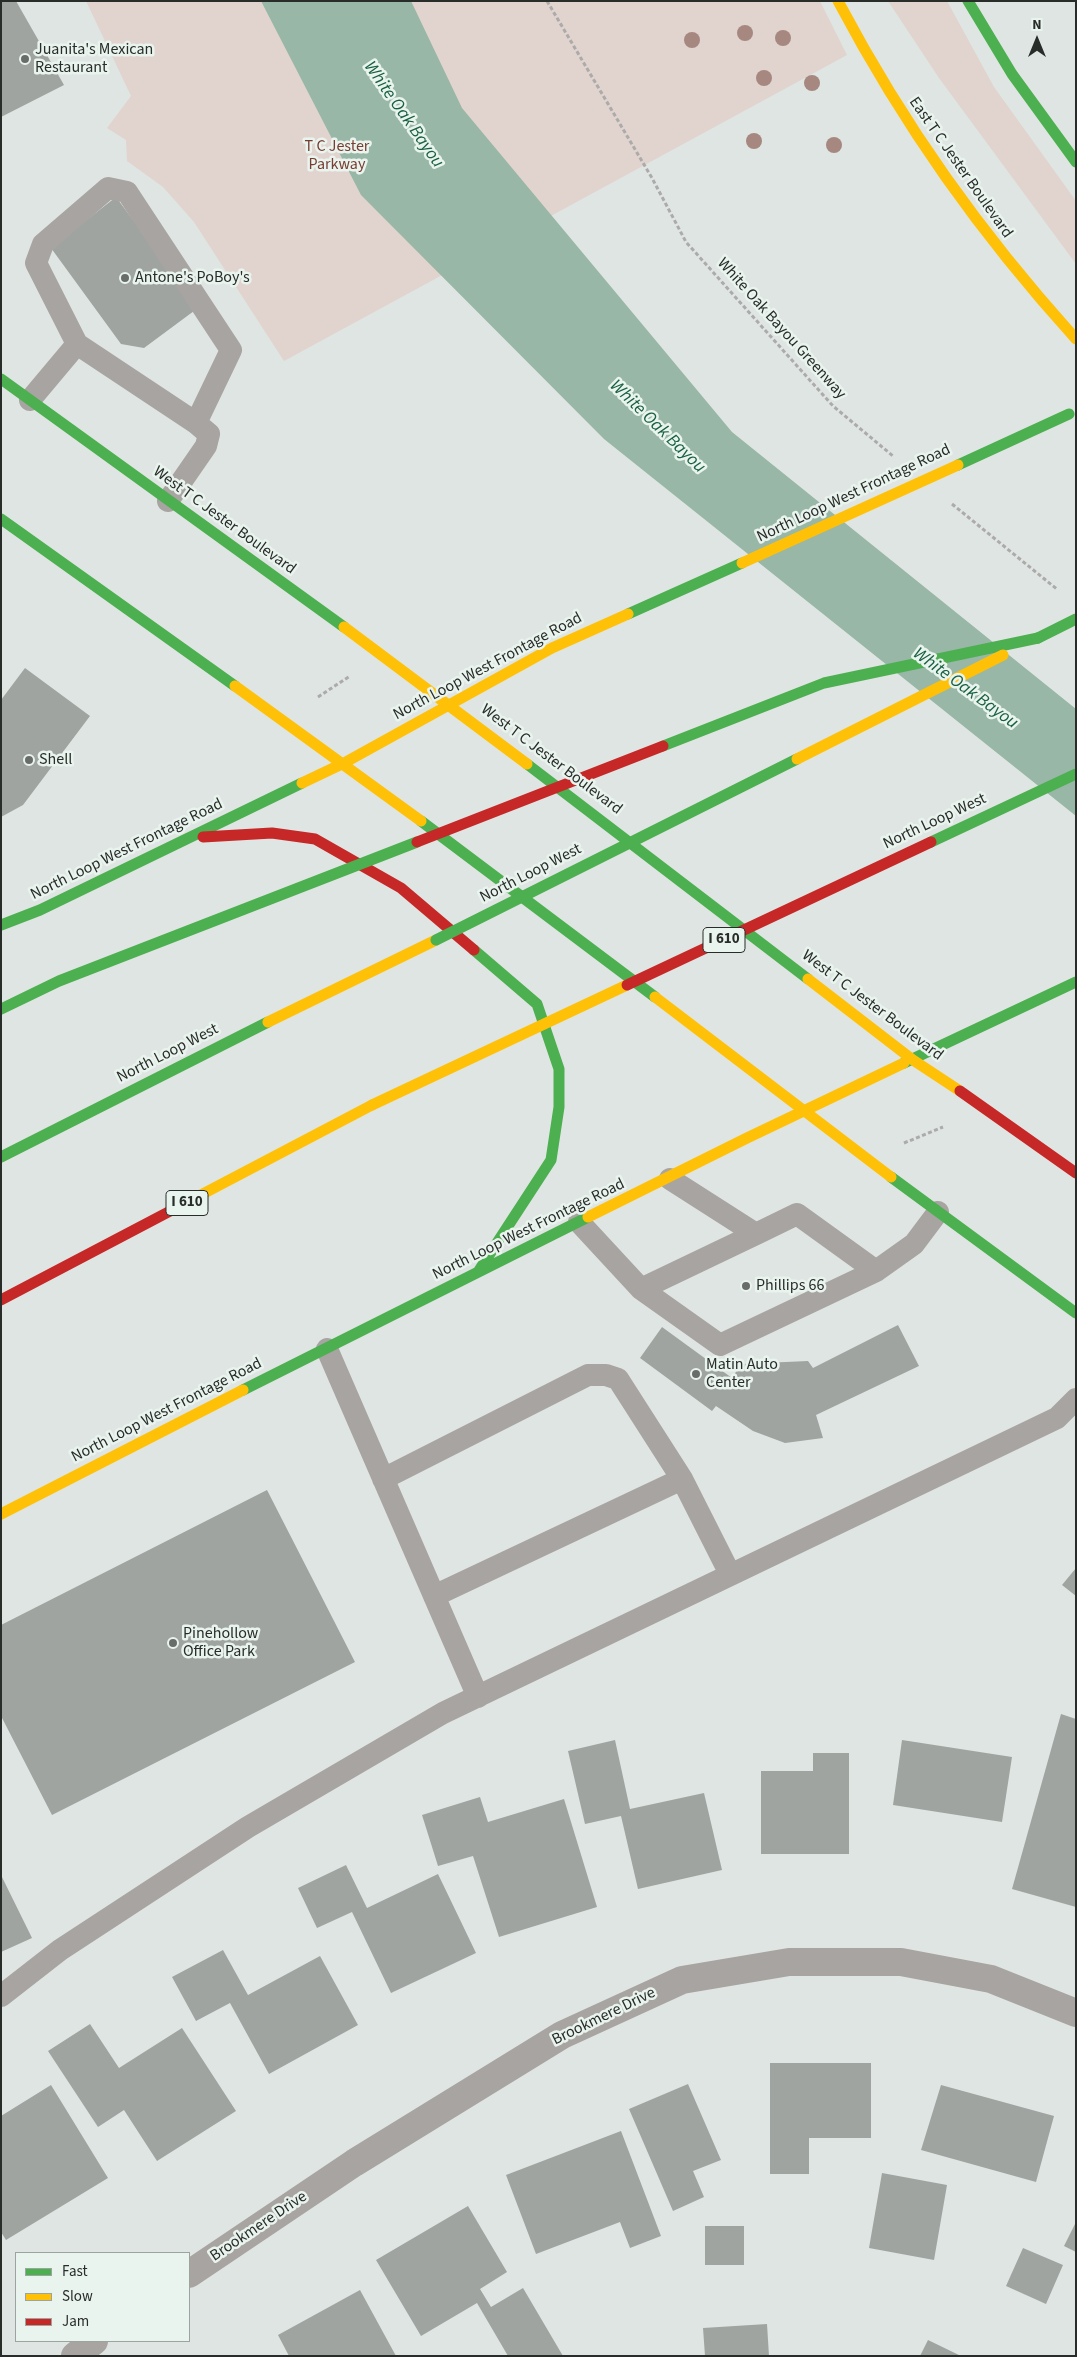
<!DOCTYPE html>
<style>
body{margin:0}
#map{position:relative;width:1077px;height:2357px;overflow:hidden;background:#dfe5e2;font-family:"Source Sans 3",sans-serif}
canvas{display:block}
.frame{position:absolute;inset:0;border:2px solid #292d2a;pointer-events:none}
.legend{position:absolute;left:15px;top:2252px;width:175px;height:90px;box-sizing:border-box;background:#eaf4ee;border:1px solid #9da4a0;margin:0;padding:6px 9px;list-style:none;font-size:15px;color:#292d2a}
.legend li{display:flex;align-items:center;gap:10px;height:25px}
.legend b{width:25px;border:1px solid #9da4a0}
.north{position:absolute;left:1012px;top:15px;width:50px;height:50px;-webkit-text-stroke:4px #eaf4ee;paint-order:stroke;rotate:0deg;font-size:14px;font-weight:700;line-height:20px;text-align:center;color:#292d2a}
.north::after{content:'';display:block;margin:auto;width:18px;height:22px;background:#292d2a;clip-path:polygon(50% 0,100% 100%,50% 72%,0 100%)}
</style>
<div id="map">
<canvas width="1077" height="2357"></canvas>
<div class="frame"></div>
<ul class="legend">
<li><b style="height:6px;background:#4caf50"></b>Fast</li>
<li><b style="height:6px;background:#ffc107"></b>Slow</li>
<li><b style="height:6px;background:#c62828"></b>Jam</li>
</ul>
<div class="north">N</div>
</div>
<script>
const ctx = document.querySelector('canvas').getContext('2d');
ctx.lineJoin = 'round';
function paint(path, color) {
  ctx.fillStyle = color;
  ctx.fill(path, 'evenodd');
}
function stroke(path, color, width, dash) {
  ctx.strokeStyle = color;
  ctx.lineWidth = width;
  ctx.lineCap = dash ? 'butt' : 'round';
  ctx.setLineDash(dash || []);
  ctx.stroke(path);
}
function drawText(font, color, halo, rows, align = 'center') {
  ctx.font = font + ' "Source Sans 3",sans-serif';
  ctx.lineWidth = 5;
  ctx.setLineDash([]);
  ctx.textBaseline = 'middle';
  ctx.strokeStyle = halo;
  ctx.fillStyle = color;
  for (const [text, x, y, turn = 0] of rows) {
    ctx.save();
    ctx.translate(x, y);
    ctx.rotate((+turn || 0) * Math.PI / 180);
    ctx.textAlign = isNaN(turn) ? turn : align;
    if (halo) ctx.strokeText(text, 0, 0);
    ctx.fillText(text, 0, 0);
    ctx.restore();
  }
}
const green = new Path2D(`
 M86,1H820L847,55L284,361L194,222L163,187L127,161L126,140L107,128L131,96Z
 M888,1H947L994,87L1076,201V264L939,78Z`);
const water = new Path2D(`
 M261,1H411L462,108L732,432L1076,709V816L604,439L361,195Z`);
const building = new Path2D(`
 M1,1H16L64,85L1,117Z
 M116,197L198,308L144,348L121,344L51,248Z
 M25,668L90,716L23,805L1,817V700Z
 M898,1325L919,1366L816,1415L823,1438L785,1443L753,1431L716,1406L712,1411L640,1358L662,1327L732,1378L741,1364L808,1361L813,1368Z
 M267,1490L355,1662L52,1815L1,1716V1625Z
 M1076,1568V1596L1062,1585Z
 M1061,1714L1076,1719V1907L1012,1889Z
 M615,1740L630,1809L704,1793L722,1870L638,1889L621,1816L585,1824L568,1751Z
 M902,1740L1012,1757L1002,1822L893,1805Z
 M813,1753H849V1854H761V1771H813Z
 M480,1797L488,1822L564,1799L597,1907L499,1937L473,1856L438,1866L422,1815Z
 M346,1865L367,1908L438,1874L476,1953L391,1993L352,1912L317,1928L298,1888Z
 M1,1875L32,1938L1,1952Z
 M223,1950L248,1995L320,1956L358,2025L269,2074L230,2003L196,2021L172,1977Z
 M90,2024L119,2068L182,2028L236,2111L157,2161L124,2110L98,2127L48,2051Z
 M770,2063H871V2138H809V2174H770Z
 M688,2084L721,2160L693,2171L704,2197L673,2211L629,2109Z
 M51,2085L108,2178L6,2240L1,2232V2116Z
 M941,2085L1054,2116L1036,2182L921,2150Z
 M621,2131L661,2236L630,2248L620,2222L536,2254L506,2175Z
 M882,2173L947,2185L934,2260L869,2248Z
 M468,2206L507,2272L480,2289L491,2307L523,2288L563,2356H508L477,2303L421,2336L376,2260Z
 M1076,2222V2252L1064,2246Z
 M705,2226H744V2265H705Z
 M1023,2248L1063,2265L1046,2304L1006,2286Z
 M360,2290L396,2356H289L278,2335Z
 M767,2324L769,2356H705L703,2328Z
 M928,2340L961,2356H920Z`);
const path = new Path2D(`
 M547,1L652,178L686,242L833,406L893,456
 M952,504L1058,590
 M318,697L350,676
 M904,1143L943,1127`);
const lane = new Path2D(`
 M77,344L36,263L43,244L108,188L127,192L231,350L196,423
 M30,400L77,344L196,423L209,434L206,446L168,501
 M670,1179L756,1234L797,1214L876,1271
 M579,1222L641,1289L720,1345L876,1271L914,1244L938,1212
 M641,1289L756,1234
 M327,1349L478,1697
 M383,1479L588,1375H606L618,1379L682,1479L730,1574
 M434,1596L682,1479
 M1,1996L60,1950L248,1827L443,1713L1057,1418L1076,1399`);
const street = new Path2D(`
 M189,2274L354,2163L562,2035L682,1980L789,1962H901L991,1979L1076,2013
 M75,2356L94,2341`);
const fast = new Path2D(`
 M968,1L1012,74L1076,162
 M1,379L344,627
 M1,519L235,686
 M628,614L742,563
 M1038,638L1076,619
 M527,764L808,979
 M421,821L655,997
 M1,925L40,910L302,783
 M474,950L537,1004L559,1069V1107L551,1160L478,1272
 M904,1063L1076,982
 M1,1157L268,1022
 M891,1177L1076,1313
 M243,1390L588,1217`);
const slow = new Path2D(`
 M838,1C904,126 981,234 1076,339
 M344,627L527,764
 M235,686L421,821
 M302,783L344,763L552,648L628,614
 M808,979L913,1060L960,1091
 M655,997L891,1177
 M268,1022L436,940
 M195,1198L372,1105
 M588,1217L747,1138L904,1063
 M1,1514L243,1390`);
const jam = new Path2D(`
 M203,837L272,833L315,839L401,888L474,950
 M960,1091L1076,1173
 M1,1300L195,1198`);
const fastBridge = new Path2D(`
 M958,465L1069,414
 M663,746L824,683L1038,638
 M931,842L1076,774
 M436,940L797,759
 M1,1009L59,981L417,842`);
const slowBridge = new Path2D(`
 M742,563L958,465
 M797,759L1003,655
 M372,1105L627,985`);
const jamBridge = new Path2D(`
 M417,842L663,746
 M627,985L931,842`);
const trees = [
 [745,33],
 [783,38],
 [692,40],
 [764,78],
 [812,83],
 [754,141],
 [834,145]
];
const markers = [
 [25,59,5,"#696d6a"],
 [125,278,5,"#696d6a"],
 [29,760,5,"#696d6a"],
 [746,1286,5,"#696d6a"],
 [696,1374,5,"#696d6a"],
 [173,1643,5,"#696d6a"]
];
const shields = [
 [724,940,42],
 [187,1203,42]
];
const shieldNames = [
 ["I 610",724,940],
 ["I 610",187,1203]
];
const poiNames = [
 ["Juanita's Mexican",35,50],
 ["Restaurant",35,68],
 ["Antone's PoBoy's",135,278],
 ["Shell",39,760],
 ["Phillips 66",756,1286],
 ["Matin Auto",706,1365],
 ["Center",706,1383],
 ["Pinehollow",183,1634],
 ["Office Park",183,1652]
];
const parkNames = [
 ["T C Jester",337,147],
 ["Parkway",337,165]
];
const streetNames = [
 ["East T C Jester Boulevard",960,168,55],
 ["White Oak Bayou Greenway",781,329,48],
 ["North Loop West Frontage Road",854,494,-25],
 ["West T C Jester Boulevard",224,521,36],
 ["North Loop West Frontage Road",488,667,-28],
 ["West T C Jester Boulevard",551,760,37],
 ["North Loop West",935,822,-25],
 ["North Loop West Frontage Road",127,850,-26],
 ["North Loop West",531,874,-27],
 ["West T C Jester Boulevard",872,1006,37],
 ["North Loop West",168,1054,-27],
 ["North Loop West Frontage Road",529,1230,-26],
 ["North Loop West Frontage Road",167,1411,-27],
 ["Brookmere Drive",604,2017,-26],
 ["Brookmere Drive",259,2227,-34]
];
const waterNames = [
 ["White Oak Bayou",403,115,55],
 ["White Oak Bayou",657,427,44],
 ["White Oak Bayou",965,689,36]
];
paint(green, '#e1d3ce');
paint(water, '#98b7a6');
paint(building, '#9fa4a1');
stroke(path, '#acabaa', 3, [4, 2.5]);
stroke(lane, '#a7a4a1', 22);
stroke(street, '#a7a4a1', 28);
stroke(fast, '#4caf50', 11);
stroke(slow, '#ffc107', 11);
stroke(jam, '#c62828', 11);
stroke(fastBridge, '#4caf50', 11);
stroke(slowBridge, '#ffc107', 11);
stroke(jamBridge, '#c62828', 11);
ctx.fillStyle = '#a68880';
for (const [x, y] of trees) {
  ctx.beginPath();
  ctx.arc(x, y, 8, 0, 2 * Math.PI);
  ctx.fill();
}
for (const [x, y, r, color] of markers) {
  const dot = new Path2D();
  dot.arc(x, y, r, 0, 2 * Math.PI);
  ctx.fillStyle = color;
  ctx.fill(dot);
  stroke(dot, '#eaf4ee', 2);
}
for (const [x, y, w] of shields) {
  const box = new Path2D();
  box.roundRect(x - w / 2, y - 12.5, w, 25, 4);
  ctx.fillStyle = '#eaf4ee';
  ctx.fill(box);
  stroke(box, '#292d2a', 1);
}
drawText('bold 15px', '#292d2a', null, shieldNames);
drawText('16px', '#292d2a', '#eaf4ee', poiNames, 'left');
drawText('16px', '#783c30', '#eaf4ee', parkNames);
drawText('16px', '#292d2a', '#eaf4ee', streetNames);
drawText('italic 18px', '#196042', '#eaf4ee', waterNames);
</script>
